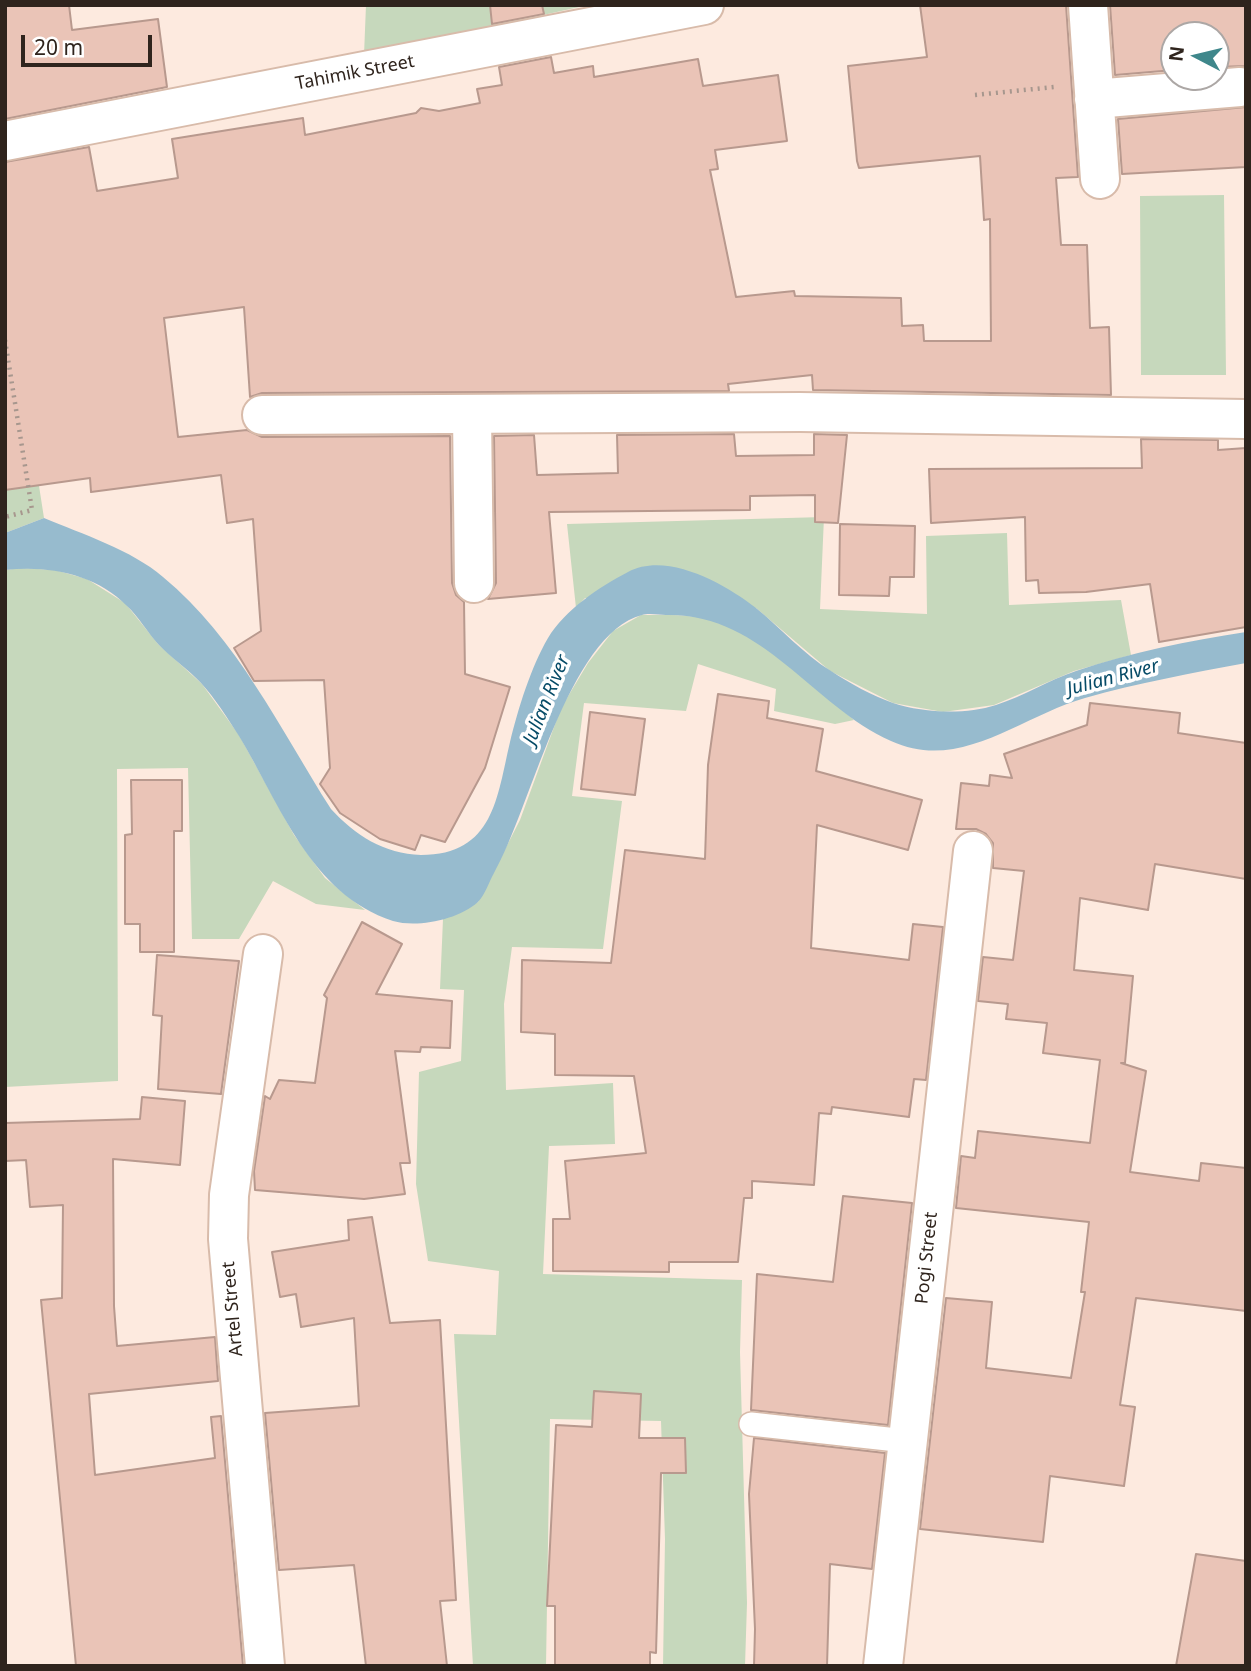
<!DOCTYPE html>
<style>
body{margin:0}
#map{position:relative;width:1251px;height:1671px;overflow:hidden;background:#fdeadf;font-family:"Noto Sans",sans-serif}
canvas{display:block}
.frame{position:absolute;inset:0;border:7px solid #2f241d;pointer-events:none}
.north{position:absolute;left:1160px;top:21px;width:70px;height:70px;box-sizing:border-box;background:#fff;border:2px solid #aca7a5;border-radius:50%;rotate:277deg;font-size:19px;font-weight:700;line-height:28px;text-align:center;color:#2f241d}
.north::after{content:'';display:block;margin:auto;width:24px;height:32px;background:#3f878b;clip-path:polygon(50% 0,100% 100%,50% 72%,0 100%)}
.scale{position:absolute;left:21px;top:35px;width:131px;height:32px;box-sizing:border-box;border:4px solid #2f241d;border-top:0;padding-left:9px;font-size:21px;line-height:24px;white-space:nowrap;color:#2f241d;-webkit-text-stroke:5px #fff;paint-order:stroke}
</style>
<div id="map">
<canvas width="1251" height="1671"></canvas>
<div class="frame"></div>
<div class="north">N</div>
<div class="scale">20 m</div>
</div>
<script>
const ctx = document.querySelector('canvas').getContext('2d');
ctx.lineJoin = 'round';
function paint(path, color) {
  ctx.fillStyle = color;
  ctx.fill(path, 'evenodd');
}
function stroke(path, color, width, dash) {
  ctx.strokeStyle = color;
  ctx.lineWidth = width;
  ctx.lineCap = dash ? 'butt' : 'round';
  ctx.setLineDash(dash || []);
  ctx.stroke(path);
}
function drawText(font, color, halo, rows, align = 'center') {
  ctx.font = font + ' "Noto Sans",sans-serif';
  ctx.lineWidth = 7;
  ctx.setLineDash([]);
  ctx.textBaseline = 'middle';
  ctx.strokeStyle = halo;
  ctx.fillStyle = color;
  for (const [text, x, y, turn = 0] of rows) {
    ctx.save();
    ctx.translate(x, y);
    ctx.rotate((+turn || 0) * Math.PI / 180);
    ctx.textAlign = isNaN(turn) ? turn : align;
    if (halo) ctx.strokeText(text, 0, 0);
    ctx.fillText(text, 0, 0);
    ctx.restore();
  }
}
const green = new Path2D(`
 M366,5H588L364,55Z
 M1224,195L1226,375H1141L1140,196Z
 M5,267L44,518L5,533Z
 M824,517L820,609L927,614L926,536L1007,533L1009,605L1121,600L1131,655L1074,671L994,705L943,712L893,703L830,671L756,608L585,598L576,608L567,524Z
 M21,568L55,570L87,579L125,603L158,644L202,684L239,735L294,835L325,878L365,910L316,904L273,881L239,939H192L188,768L117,769L118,1081L5,1087V570Z
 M641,615C670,615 701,613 727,626C775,648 815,687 854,720L835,724L774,711L776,689L698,664L686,711L584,703L572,796L622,801L603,949L512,947L504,1004L506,1090L613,1083L615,1144L549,1146L543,1274L742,1280L740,1352L747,1603L745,1666H663L665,1539L661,1421L550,1419L546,1666H473L454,1334L496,1335L499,1271L428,1261L416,1184L419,1072L461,1061L464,990L440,989L443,919L478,902L520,820L561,708L588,663L613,631Z`);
const water = new Path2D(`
 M44,518C82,534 132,550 163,577C237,638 280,729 331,809C355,835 384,854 421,855C494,855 497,797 510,742C518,709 531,667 548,638C565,610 599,587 628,572C667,551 725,584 756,608C781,628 803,654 831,671C849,683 873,696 893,703C924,713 965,715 996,705C1024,696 1049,680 1076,671C1132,652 1188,641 1246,632V663C1192,673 1138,683 1085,698C1021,716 960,773 891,741C811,705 763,613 666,615C659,615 649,613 642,615C568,634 530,811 494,873C489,882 485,895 478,902C458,920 417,928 393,921C310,894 280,804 239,736C228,719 215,698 201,683C188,669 171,658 158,644C147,632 139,617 127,606C96,574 48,565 5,570V533Z`);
const building = new Path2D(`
 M5,5H69L72,30L158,19L167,87L5,119Z
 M490,5H542L544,14L492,24Z
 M920,5H1066L1078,177L1056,178L1061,245H1087L1090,328L1109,327L1111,395L813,390L812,375L728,384L729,391L262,393L250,397L244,307L164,318L178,437L247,430L262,437L450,436L452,583L456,595L464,602L465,674L510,687L485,768L445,842L421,835L415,850L380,839L340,813L320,784L330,768L324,680L254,681L234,648L261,631L253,519L227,523L221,475L91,492L90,478L5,490V162L89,147L97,191L178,178L172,139L303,118L305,135L416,113L421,108L439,111L480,103L477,89L502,85L499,67L551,57L554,73L593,66L594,77L698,59L703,86L778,75L787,141L715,150L718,169L710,170L736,297L794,291L795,296L901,298L902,326L923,325L924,341H991L990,219L984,220L980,156L859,168L857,161L848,66L927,57Z
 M1110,5H1246V66L1216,67V35H1174V70L1115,75Z
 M1246,107V167L1122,174L1118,119Z
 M734,434L736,456L814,455V434L847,435L838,523L815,522V495L750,496V510L549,512L556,593L488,599L496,583L494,436L534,435L537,475L618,473L617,435Z
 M1141,439L1218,440V450L1246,448V627L1159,642L1150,584L1086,592L1039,593L1038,580L1026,581L1025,517L931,523L929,469L1142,468Z
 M840,524L915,526L914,577H890L889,596L839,595Z
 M718,694L769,701L767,718L823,729L816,771L922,800L908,850L817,825L811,948L909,960L913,924L943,927L926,1080L914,1079L909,1117L832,1107L831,1114L819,1113L814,1185L752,1181V1198H744L738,1262H669V1272L553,1271V1219H570L565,1161L646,1153L634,1076L555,1075V1034L521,1032L522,960L611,963L625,850L705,859L708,765Z
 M1090,703L1180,713L1178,733L1246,743V879L1155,864L1148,910L1080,898L1074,970L1133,976L1125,1063H1121L1146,1071L1130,1172L1199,1181L1201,1163L1246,1168V1311L1136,1298L1120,1405L1135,1407L1124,1486L1050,1476L1043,1542L920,1529L946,1298L992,1302L986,1368L1071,1378L1085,1292H1081L1089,1222L956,1208L961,1156L975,1158L978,1131L1090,1143L1100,1060L1043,1053L1047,1023L1006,1019L1008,1004L978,1001L983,957L1013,960L1024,871L993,868V843L986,834L976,829H956L961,783L989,786L990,775L1012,778L1004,754L1087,725Z
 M590,712L645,719L635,795L581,789Z
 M131,780H182V831H174V952H140V924H125V835L132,834Z
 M362,922L402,944L376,994L452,1001L450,1048L421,1047L420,1052L395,1051L410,1163H400L405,1194L364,1199L255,1190L254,1171L265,1096L270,1099L279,1080L315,1083L327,998L324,995Z
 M157,955L239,961L221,1094L158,1089L162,1016L153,1015Z
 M142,1097L185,1101L180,1165L113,1159L114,1306L117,1346L215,1337L218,1381L89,1394L95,1475L215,1458L211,1417L221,1416L243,1666H76L41,1300L62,1298L63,1205L30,1207L26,1160L5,1161V1123L140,1119Z
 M843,1196L912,1203L888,1425L751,1410L757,1274L833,1282Z
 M372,1217L390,1323L440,1320L456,1600L440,1601L447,1666H366L354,1565L279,1570L265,1413L359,1406L354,1318L301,1327L296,1294L280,1297L272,1252L349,1240L348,1220Z
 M594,1391L641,1394L639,1438H685L686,1473H661L656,1653L650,1652V1666H555V1606H547L556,1425L592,1427Z
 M754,1438L885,1453L872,1569L830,1564L827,1666H754L755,1629L749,1494Z
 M1196,1554L1246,1561V1666H1176Z`);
const path = new Path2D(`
 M975,95L1054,87
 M5,340L32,510L5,517`);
const service = new Path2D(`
 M751,1424L906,1441`);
const minor = new Path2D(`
 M1088,5L1100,179
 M1094,99L1240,87
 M5,141L704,5
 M472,414L474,583
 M262,415L800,412L1246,419
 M263,954L229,1195L228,1239L265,1666
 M883,1666L973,851`);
const streetNames = [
 ["Tahimik Street",355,73,-11],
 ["Pogi Street",927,1258,-84],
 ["Artel Street",233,1309,-95]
];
const waterNames = [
 ["Julian River",1113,678,-15],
 ["Julian River",547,700,-68]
];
paint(green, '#c6d8bc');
paint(water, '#97bbce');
paint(building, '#eac4b7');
stroke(building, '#b8998e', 2);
stroke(service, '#d8bbaa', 26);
stroke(minor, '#d8bbaa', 42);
stroke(path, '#a7978e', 4.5, [2, 5]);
stroke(service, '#fff', 23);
stroke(minor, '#fff', 38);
drawText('18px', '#2f241d', '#fff', streetNames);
drawText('italic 19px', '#064b67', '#fff', waterNames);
</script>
